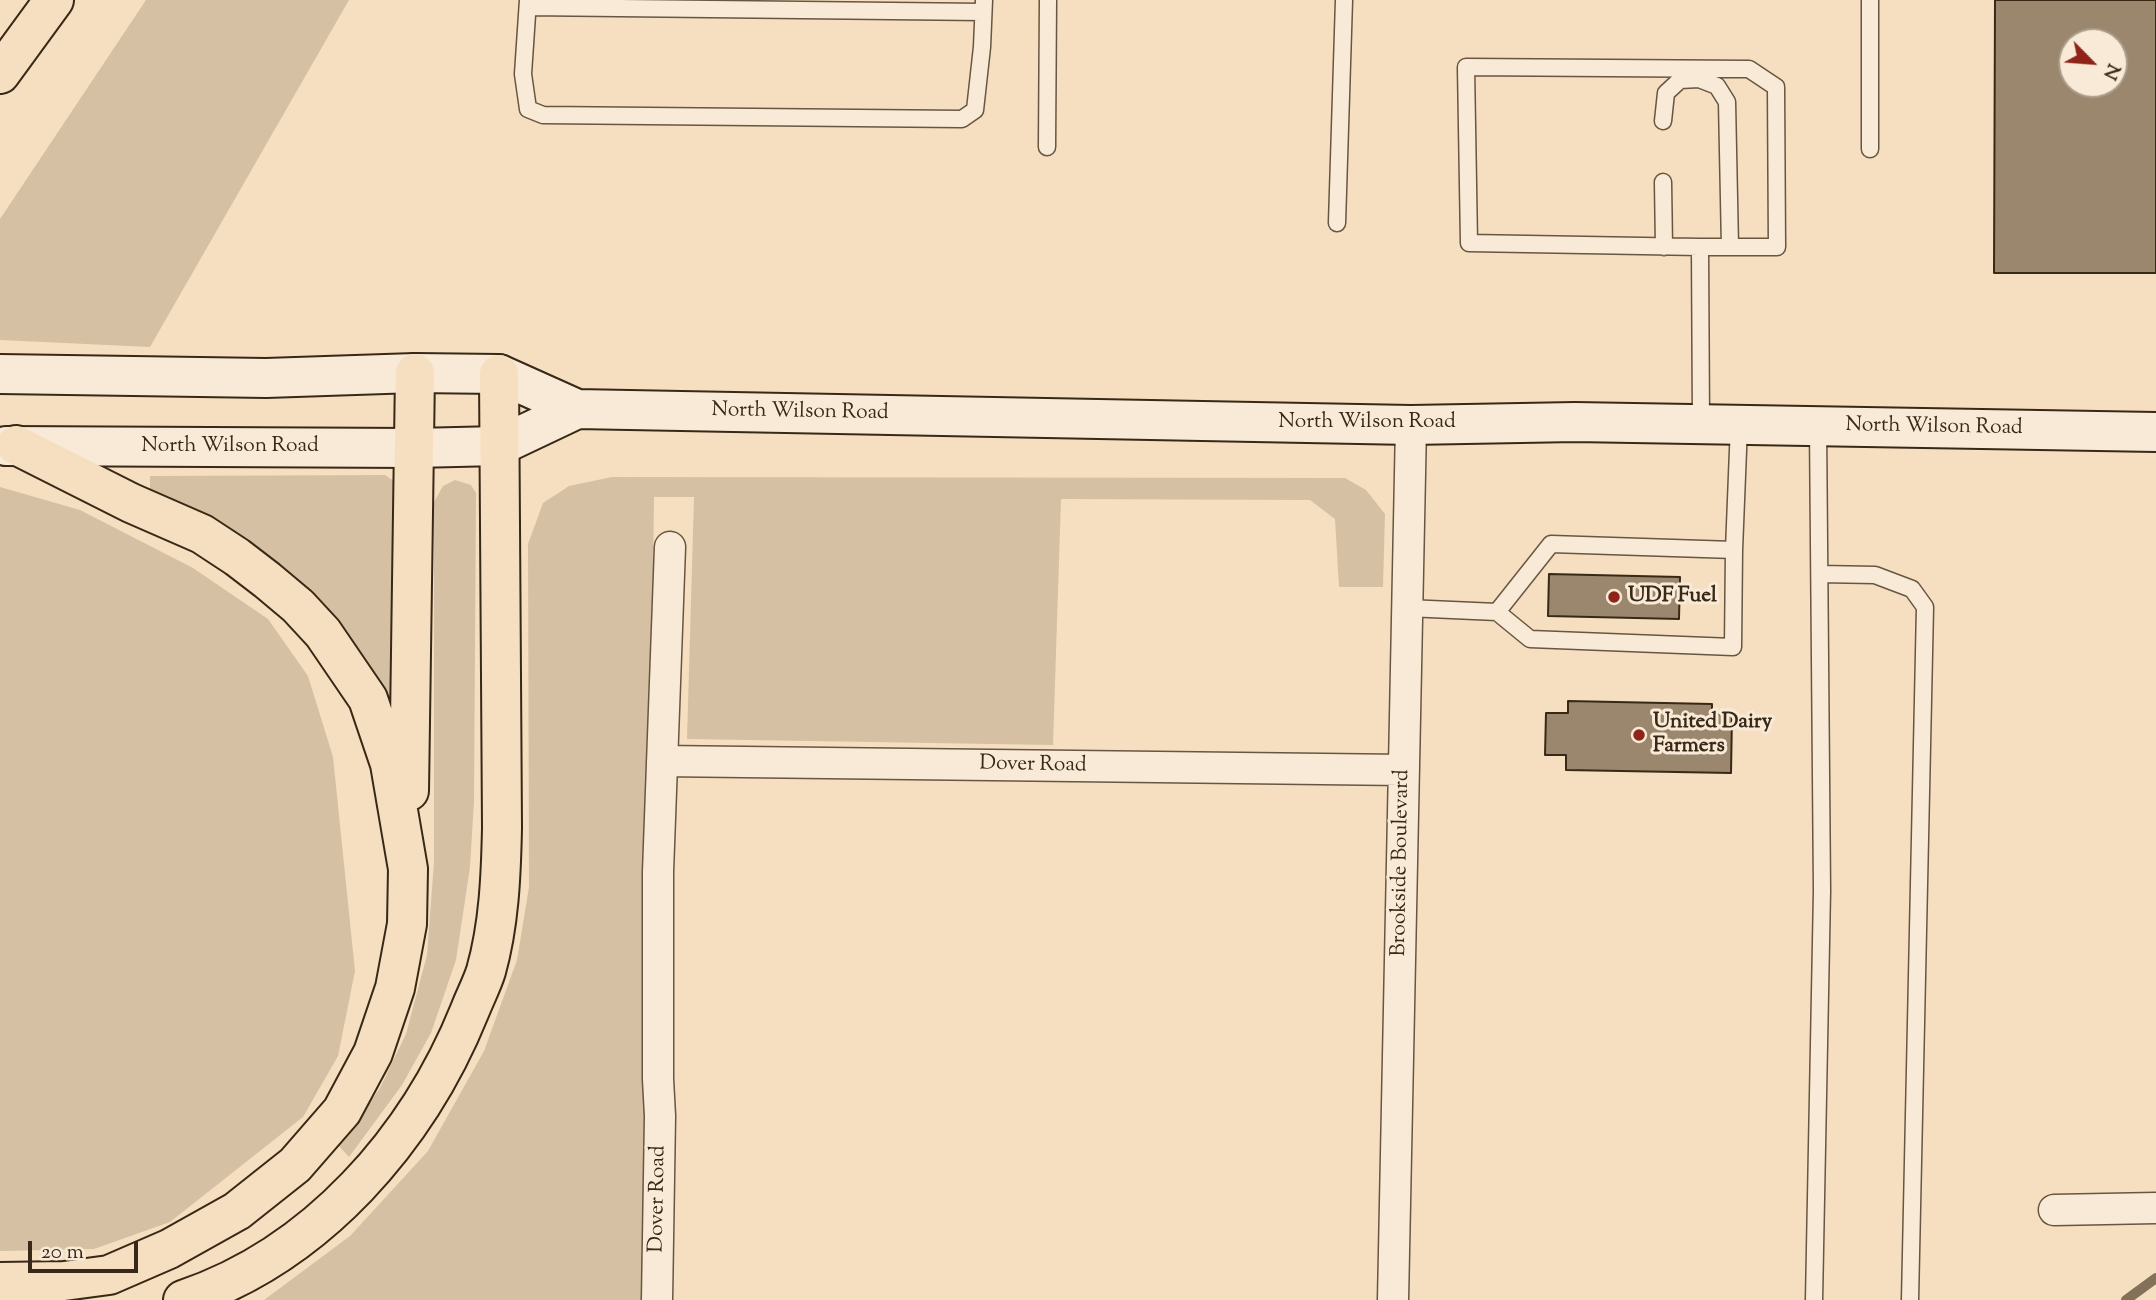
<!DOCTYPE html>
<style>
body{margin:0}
#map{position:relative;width:2156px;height:1300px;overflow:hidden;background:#f5dfc0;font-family:"Sorts Mill Goudy",serif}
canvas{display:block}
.north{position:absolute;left:2058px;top:28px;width:70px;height:70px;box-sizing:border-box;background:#f8ead6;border:2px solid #ab9c89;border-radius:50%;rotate:115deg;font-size:19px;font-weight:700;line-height:28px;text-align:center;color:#382816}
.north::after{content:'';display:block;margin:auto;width:24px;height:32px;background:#8f2418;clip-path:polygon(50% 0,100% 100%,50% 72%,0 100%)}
.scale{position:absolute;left:28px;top:1241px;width:110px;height:32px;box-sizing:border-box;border:4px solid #382816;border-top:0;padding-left:9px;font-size:21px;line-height:24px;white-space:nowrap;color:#382816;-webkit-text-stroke:5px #f8ead6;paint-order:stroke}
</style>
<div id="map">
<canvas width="2156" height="1300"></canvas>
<div class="north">N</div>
<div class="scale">20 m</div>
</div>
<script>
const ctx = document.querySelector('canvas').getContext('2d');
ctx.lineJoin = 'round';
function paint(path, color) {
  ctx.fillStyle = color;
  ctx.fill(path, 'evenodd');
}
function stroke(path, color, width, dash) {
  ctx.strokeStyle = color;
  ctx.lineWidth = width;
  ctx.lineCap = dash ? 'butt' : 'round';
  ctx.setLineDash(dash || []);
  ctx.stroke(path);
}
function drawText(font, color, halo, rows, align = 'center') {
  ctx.font = font + ' "Sorts Mill Goudy",serif';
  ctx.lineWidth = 6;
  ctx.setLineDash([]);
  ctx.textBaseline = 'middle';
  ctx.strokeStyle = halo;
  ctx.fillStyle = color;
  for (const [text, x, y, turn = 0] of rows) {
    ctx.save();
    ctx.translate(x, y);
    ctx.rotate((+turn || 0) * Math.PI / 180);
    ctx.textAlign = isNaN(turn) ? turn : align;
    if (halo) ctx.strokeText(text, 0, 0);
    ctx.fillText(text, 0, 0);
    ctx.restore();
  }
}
const green = new Path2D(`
 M146,0H349L150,347L0,340V219Z
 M385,475L394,481L396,719L362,656L306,587L260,549L216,521L150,489V476Z
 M612,477L1345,478L1366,490L1385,514L1383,587H1339L1335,519L1310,500L1061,499L1053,745L687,739L694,497H654L644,1300H264L350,1236L428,1151L484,1051L517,960L529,887L528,544L543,503L569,486Z
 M455,480L471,485L476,493L474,801L470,867L456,960L431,1033L402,1085L349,1157L339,1146L380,1088L406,1034L427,955L434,862V502L443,486Z
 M0,487L80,510L193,568L268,619L308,676L333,757L355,971L338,1056L303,1117L170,1222L94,1249L0,1251Z`);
const stream = new Path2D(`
 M2126,1300L2156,1278`);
const building = new Path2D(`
 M1995,0H2156V273H1994ZM2072,42H2114V84H2072Z
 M1549,574L1680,577L1679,619L1548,616Z
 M1568,701L1712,704V714L1732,715L1731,773L1566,770V755H1545L1546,713H1568Z`);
const service = new Path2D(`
 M528,0L523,74L528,109L543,115L962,119L975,110L982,47L984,0
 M528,7L983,12
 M1663,121L1666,93L1680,80L1699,79L1717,86L1727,102L1730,247
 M1047,147L1048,0
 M1870,149V0
 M1663,182L1664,247
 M1337,223L1344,0
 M1700,247H1777L1776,87L1749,69L1466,67L1469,243L1700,247L1701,424
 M1820,574L1875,575L1912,589L1925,607L1910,1300
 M1407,608L1497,612L1551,544L1734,550L1739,425
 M1497,612L1530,639L1733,647L1734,550
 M1814,1300L1822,891L1818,426`);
const minor = new Path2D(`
 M662,761L1404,770
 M2054,1210L2156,1208
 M657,1300L660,1116L658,1079V872L670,547
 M1393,1300L1411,425`);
const secondary = new Path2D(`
 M0,374L266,378L415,373L499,374L577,409L1411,425L1575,422L2156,432
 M6,446L414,448L499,446L577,409`);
const motorway = new Path2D(`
 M0,74L54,0
 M409,791L415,373
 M0,1282L64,1281L109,1275L169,1249L237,1211L295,1165L342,1111L373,1053L395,988L407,924L408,869L390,764L368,699L323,633L298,606L267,580L237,557L202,534L131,503L16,445
 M183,1300C317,1255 418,1139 470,1010C475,997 482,984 486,971C499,925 501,876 502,828L499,374`);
const markers = [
 [1614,597,7,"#8f2418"],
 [1639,735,7,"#8f2418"]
];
const streetNames = [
 ["North Wilson Road",800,413,1],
 ["North Wilson Road",1367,423],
 ["North Wilson Road",1934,428,1],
 ["North Wilson Road",230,447],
 ["Dover Road",1033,766,1],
 ["Brookside Boulevard",1402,863,-89],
 ["Dover Road",659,1199,-89]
];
const poiNames = [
 ["UDF Fuel",1628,597],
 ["United Dairy",1653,723],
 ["Farmers",1653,747]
];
paint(green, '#d5c0a3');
stroke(stream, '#837159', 10);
paint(building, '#9a876e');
stroke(building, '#382816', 2);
stroke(service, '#675640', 19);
stroke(minor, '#675640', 33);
stroke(secondary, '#382816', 42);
stroke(motorway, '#382816', 42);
stroke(service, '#f8ead6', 16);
stroke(minor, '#f8ead6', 30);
stroke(secondary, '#f8ead6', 38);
stroke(motorway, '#f5dfc0', 38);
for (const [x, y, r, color] of markers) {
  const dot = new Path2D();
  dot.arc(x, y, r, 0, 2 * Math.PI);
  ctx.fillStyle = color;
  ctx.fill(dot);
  stroke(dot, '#f8ead6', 2.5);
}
drawText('21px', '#382816', '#f8ead6', streetNames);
drawText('bold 21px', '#382816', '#f8ead6', poiNames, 'left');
</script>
